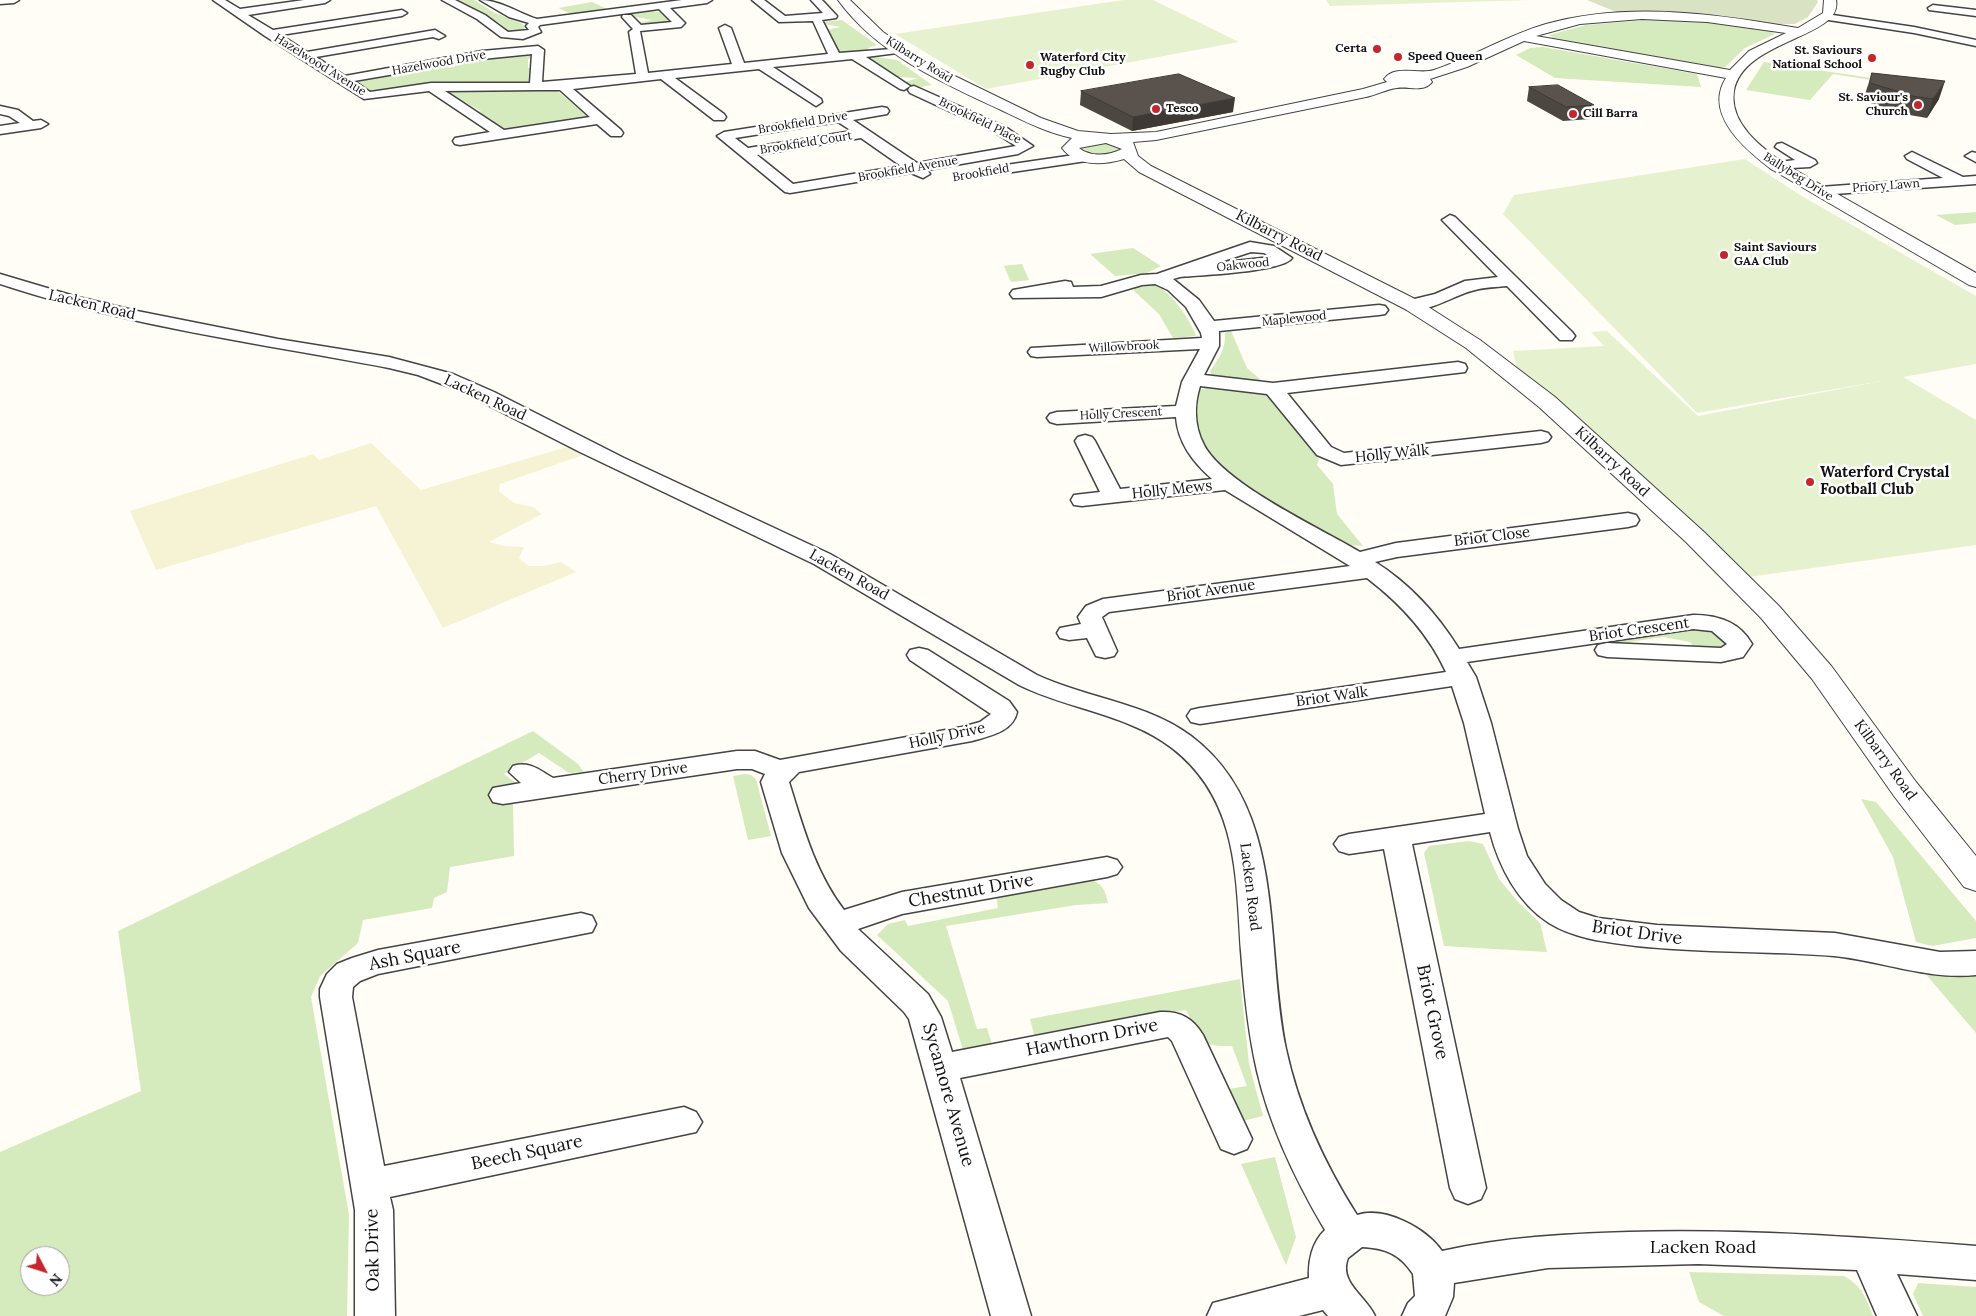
<!DOCTYPE html>
<style>
body{margin:0}
#map{position:relative;width:1976px;height:1316px;overflow:hidden;background:#fffdf5;font-family:Lora,serif}
canvas{display:block}
.north{position:absolute;left:20px;top:1246px;width:50px;height:50px;box-sizing:border-box;background:#fff;border:1px solid #a0a0a0;border-radius:50%;rotate:130deg;font-size:14px;font-weight:700;line-height:20px;text-align:center;color:#111}
.north::after{content:'';display:block;margin:auto;width:18px;height:22px;background:#c4262e;clip-path:polygon(50% 0,100% 100%,50% 72%,0 100%)}
</style>
<div id="map">
<canvas width="1976" height="1316"></canvas>
<div class="north">N</div>
</div>
<script>
const ctx = document.querySelector('canvas').getContext('2d');
ctx.lineJoin = 'round';
function paint(path, color) {
  ctx.fillStyle = color;
  ctx.fill(path, 'evenodd');
}
function stroke(path, color, width, dash) {
  ctx.strokeStyle = color;
  ctx.lineWidth = width;
  ctx.lineCap = dash ? 'butt' : 'round';
  ctx.setLineDash(dash || []);
  ctx.stroke(path);
}
function drawText(font, color, halo, rows, align = 'center') {
  ctx.font = font + ' Lora,serif';
  ctx.lineWidth = 5;
  ctx.setLineDash([]);
  ctx.textBaseline = 'middle';
  ctx.strokeStyle = halo;
  ctx.fillStyle = color;
  for (const [text, x, y, turn = 0] of rows) {
    ctx.save();
    ctx.translate(x, y);
    ctx.rotate((+turn || 0) * Math.PI / 180);
    ctx.textAlign = isNaN(turn) ? turn : align;
    if (halo) ctx.strokeText(text, 0, 0);
    ctx.fillText(text, 0, 0);
    ctx.restore();
  }
}
const farmland = new Path2D(`
 M371,443L421,490L570,446L586,454L500,484L499,491L514,503L533,507L542,514L489,542L505,546L524,547L519,558L529,566H544L561,562L576,572L443,628L376,506L156,570L130,511L313,454L319,460Z`);
const green = new Path2D(`
 M457,0H474L495,13L523,24L527,32L510,33L500,23Z
 M592,2L609,10L574,15L558,8Z
 M645,11L665,12L674,22L640,27L638,23L652,20L618,14Z
 M842,20L877,45L868,48L869,50L839,54L826,30L841,27L824,24L822,22Z
 M1646,20L1703,22L1770,31L1775,34L1745,48L1725,67L1719,68L1570,43L1553,38L1549,35L1586,25Z
 M1543,47L1697,74L1701,87L1555,78L1516,55L1530,48Z
 M532,53V58L528,59V68H532L531,85L373,92L352,80L484,58Z
 M877,57L897,60L932,85L908,89L905,82L918,78L895,77L864,58Z
 M1764,62L1885,80L1884,82L1833,74L1810,100L1746,90Z
 M497,89H555L591,119L506,131L478,112L481,111L442,90Z
 M1104,142L1118,146L1119,151L1099,155L1082,149L1081,147Z
 M1976,212V223L1955,225L1936,215Z
 M1133,248L1161,266L1147,273L1115,276L1090,254Z
 M1022,264L1029,280L1011,282L1004,266Z
 M1152,285C1169,287 1191,321 1196,336L1173,338L1159,314L1134,291V288Z
 M1231,331L1247,368L1262,381L1212,376L1210,371C1219,358 1226,349 1225,333Z
 M1211,385L1268,394L1272,397L1319,459L1317,465L1333,484L1337,514L1363,546L1345,545L1281,508L1227,471L1206,451L1199,438L1195,421L1200,390Z
 M1704,627L1724,634L1729,647L1720,650L1695,649L1690,642L1663,637L1608,645L1603,642L1605,640Z
 M533,731L578,764L584,772L569,773L539,753L504,774L516,783L496,787L495,804L513,802L514,856L450,867L447,892L434,898L432,908L363,920L358,943L320,976L311,997L349,1215L347,1316H0V1152L141,1091L118,931ZM30,1256H60V1286H30Z
 M745,774L751,775L756,779L771,836L748,840L733,776Z
 M1861,799L1876,802L1976,921V938L1932,946L1916,942L1893,857Z
 M1469,841L1483,844L1499,879L1519,903L1540,923L1547,952L1444,946L1424,853L1429,846Z
 M1088,879C1102,883 1105,889 1108,903L1076,905L946,926L977,1029L987,1028L992,1044L963,1050L948,1001L877,935L888,924L905,920L908,926L998,908L996,894Z
 M1923,971L1976,975V1033Z
 M1240,979L1249,1064L1263,1116L1243,1121L1229,1089L1247,1086L1232,1046C1197,1047 1201,1039 1186,1010L1035,1038L1030,1019Z
 M1275,1157L1296,1237L1286,1265L1241,1164Z
 M1689,1272L1844,1276C1862,1286 1866,1298 1873,1316H1724L1699,1302Z
 M1918,1283L1976,1287V1316H1923L1913,1294Z`);
const cemetery = new Path2D(`
 M1587,0H1817L1818,2L1808,17L1795,24H1778L1721,16L1621,14Z`);
const pitch = new Path2D(`
 M1123,0H1153L1239,42L986,89L895,34Z
 M1326,0H1532L1330,6Z
 M1745,159L1800,195L1976,296V364L1903,377L1976,420V545L1749,577L1517,369L1513,351L1604,346L1591,332L1607,331L1698,416L1887,380L1697,413L1503,214L1514,195Z`);
const minor = new Path2D(`
 M0,0H19L14,3L0,4Z
 M213,0H225L240,9L304,0H330L325,3L248,15L273,30L402,10L407,13L402,16L281,35L307,52L435,30L445,36L439,39L433,37L316,57L345,76L482,51L538,46L544,50L542,82L636,74L629,32L633,29L622,17L623,15H631L641,25L672,22L659,9L540,25L538,27L541,32L523,39L501,37L477,19L442,0H455L485,15L508,32L529,30L526,26L529,23L509,17L480,0C500,0 518,13 537,19L682,0H712L707,3L670,8L685,23L681,27L640,31L648,73L732,64L719,28L725,25L731,28L744,63L828,54L813,21L779,22L752,0H764L785,16L823,13L811,0H822L837,16L836,18L822,20L839,53L905,48V52L866,57L910,86L904,90L900,89L852,59L773,67L821,99L822,102L816,106L759,69L675,78L724,114L726,117L724,120H714L661,79L573,89L621,130L623,133L621,136H611L597,124L460,145L455,144L453,141L455,138L490,132L429,91L364,99L265,36ZM532,54L530,83H431L370,92L354,81L482,59ZM539,90H560L590,117L504,130L445,91Z
 M1933,5L1976,10V16L1929,10L1928,8Z
 M1826,14L1914,27L1976,40V46L1914,33L1822,19L1821,17Z
 M914,86L1004,126L1033,146L1018,154L927,170L930,174L923,178L911,173L790,193L785,192L717,136L724,132L882,107L887,108L889,111L887,114L853,120L917,163L1016,146L994,132L910,93L908,90L910,87ZM838,122L852,131L748,148L735,138ZM861,138L901,166L793,184L757,155Z
 M0,106L18,110L33,121L41,120L48,124L41,128L0,134V126L20,123L9,116L0,114Z
 M1782,143L1815,160L1817,163L1810,167L1772,169L1770,166L1772,163L1795,160L1775,147L1777,144Z
 M1912,152L1963,177L1976,176V184L1820,195L1813,191L1820,187L1943,178L1907,159L1905,156Z
 M1972,152L1976,153V162L1965,156Z
 M1088,153L1095,157L1093,160L999,174L992,170L999,166Z
 M1450,215L1455,217L1572,332L1575,336L1572,340H1560L1507,286C1497,287 1485,287 1475,290C1453,295 1429,314 1406,309L1403,305L1406,301L1435,294L1465,281L1498,277L1445,223L1442,220Z
 M1250,242L1274,246L1292,258C1283,272 1200,275 1180,277L1173,279L1199,300L1214,321L1379,305L1385,306L1388,310L1385,314L1379,315L1219,331V346L1204,375L1273,383L1458,362L1465,364L1467,368L1465,372L1287,393L1331,447L1344,453L1541,431L1548,433L1551,437L1548,441L1541,443L1341,465L1317,455L1267,394L1200,386C1194,405 1194,426 1204,445C1224,484 1320,528 1360,552L1396,543L1628,513L1636,515L1639,520L1636,525L1628,527L1397,557L1375,562C1409,583 1438,615 1459,649L1693,615C1718,615 1740,622 1752,644L1743,657L1721,662L1607,657L1598,655L1595,650L1598,645L1607,643L1721,648L1727,644L1712,631L1693,629L1467,662L1476,677L1491,723L1518,829L1527,856L1545,884L1561,900L1579,912L1598,918L1657,925L1835,933L1940,952L1976,951V975C1927,980 1882,961 1834,956C1768,951 1702,953 1636,946C1606,942 1575,939 1549,923C1518,903 1499,867 1490,832L1412,844L1486,1188L1481,1199L1468,1204L1455,1199L1450,1188L1384,849L1349,854L1339,851L1334,844L1339,837L1349,834L1485,814L1464,723L1452,686L1200,724L1191,722L1187,716L1191,710L1200,708L1446,672C1428,633 1401,604 1367,578L1109,612L1102,617L1117,651L1114,656L1105,658L1096,656L1087,638L1069,640L1060,638L1057,633L1060,628L1081,624L1078,617L1086,606L1103,599L1350,566L1225,490L1082,506L1074,505L1071,500L1074,495L1100,492L1075,441L1078,437L1085,435L1092,437L1095,441L1120,489L1212,479C1193,462 1178,443 1176,417L1057,424L1050,422L1047,418L1050,414L1057,412L1176,406L1182,382L1200,349L1037,357L1031,356L1028,352L1031,348L1202,338L1201,333L1186,307L1168,290L1155,284L1142,285L1101,297L1013,298L1010,294L1013,290L1065,281L1071,282L1073,287L1101,286L1141,275L1157,274ZM1251,252L1264,253L1271,257L1217,263Z
 M0,274L74,296L137,311L278,339L389,357L453,374L494,392L624,458L830,554L1037,675C1086,698 1147,703 1191,736C1288,809 1264,944 1286,1049C1299,1109 1324,1163 1357,1215C1385,1206 1426,1228 1442,1251C1504,1237 1566,1234 1629,1232C1745,1229 1860,1237 1976,1246V1280L1897,1274L1917,1316H1877L1857,1270L1698,1264L1548,1268L1454,1283L1453,1297L1445,1316H1402L1408,1303L1415,1296L1413,1274C1400,1254 1385,1248 1362,1247L1348,1258C1338,1282 1366,1296 1375,1316H1328L1323,1310L1299,1316H1207L1213,1303L1309,1278C1308,1261 1312,1242 1325,1230C1296,1181 1270,1127 1257,1071C1248,1032 1244,991 1241,951C1236,875 1238,799 1172,748C1128,714 1067,709 1019,685L814,564L580,452L460,391L418,375L389,368C258,343 127,326 0,284Z
 M919,648L928,650L1009,701L1017,712C1013,732 989,736 972,741L799,772L789,782C803,827 815,872 844,910L902,892L1107,857L1117,860L1122,867L1117,874L1107,877L902,914L858,929L928,994L941,1017L952,1052L1160,1012C1180,1011 1193,1018 1203,1035L1252,1139L1247,1149L1234,1154L1221,1149L1172,1041L1168,1037L960,1078L1031,1316H991L909,1019L904,1012L841,951L809,908L782,853L761,782L765,774L752,769H737L503,804L493,802L489,795L493,788L521,783L509,772L513,766C530,761 539,770 553,778L737,751H755L780,760L962,727L980,722L991,714L910,660L907,655L910,650Z
 M581,913L592,916L596,924L592,932L378,974L360,981L353,987L352,997L384,1166L684,1107L696,1112L702,1122L696,1132L390,1197L393,1210L395,1316H355V1210L320,997V989L327,974L337,964L352,958L378,950Z`);
const tertiary = new Path2D(`
 M838,0H850L883,32L926,62L1041,118L1078,131L1111,134L1156,132L1363,89L1387,82L1384,79C1395,64 1419,75 1434,70C1472,57 1508,35 1546,24C1628,1 1716,14 1798,28L1823,13L1824,0H1836C1844,38 1743,39 1734,91C1729,123 1760,146 1783,163L1976,273V287L1969,285L1771,169C1745,149 1703,114 1726,78L1524,41L1467,67L1430,79L1432,82C1423,93 1409,86 1397,88C1387,89 1376,95 1366,97L1156,140L1133,142L1138,156L1151,166L1419,301L1480,340L1555,397L1704,532L1779,606L1832,667L1916,782L1976,856V891L1964,887L1894,796L1812,679L1761,618L1686,542L1539,407L1466,348L1405,309L1139,172L1124,159C1104,165 1076,167 1062,148L1072,138C1047,133 1024,121 1001,110C943,83 877,54 838,0ZM1642,19L1707,22L1786,33L1749,51L1730,70L1536,36L1580,24ZM1106,143L1122,149C1109,156 1090,157 1079,148Z`);
const wall = new Path2D(`
 M1872,73L1939,99L1927,118L1892,112L1893,110L1864,101L1866,91Z
 M1529,87L1594,105L1591,119L1563,121L1527,101Z
 M1081,91L1233,112L1132,131L1080,105Z`);
const shadedWall = new Path2D(`
 M1945,81L1939,99L1927,118L1933,99Z
 M1235,98L1233,112L1132,131L1133,117Z`);
const building = new Path2D(`
 M1872,73L1945,81L1933,99L1898,94L1900,92L1870,83Z
 M1179,74L1235,98L1133,117L1081,91Z
 M1558,85L1594,105L1566,107L1529,87Z`);
const markers = [
 [1377,49,5,"#c4262e"],
 [1398,57,5,"#c4262e"],
 [1872,58,5,"#c4262e"],
 [1030,65,5,"#c4262e"],
 [1918,105,5,"#c4262e"],
 [1156,109,5,"#c4262e"],
 [1573,114,5,"#c4262e"],
 [1724,255,5,"#c4262e"],
 [1810,482,5,"#c4262e"]
];
const farPoinames = [
 ["Certa",1367,49,"right"],
 ["St. Saviours",1862,51,"right"],
 ["National School",1862,65,"right"],
 ["Speed Queen",1408,57],
 ["Waterford City",1040,58],
 ["Rugby Club",1040,72],
 ["St. Saviour's",1908,98,"right"],
 ["Church",1908,112,"right"],
 ["Tesco",1166,109],
 ["Cill Barra",1583,114],
 ["Saint Saviours",1734,248],
 ["GAA Club",1734,262]
];
const farStreetnames = [
 ["Kilbarry Road",919,60,32],
 ["Hazelwood Drive",439,63,-10],
 ["Hazelwood Avenue",320,65,32],
 ["Brookfield Place",980,121,26],
 ["Brookfield Drive",803,123,-9],
 ["Brookfield Court",806,143,-9],
 ["Brookfield Avenue",908,169,-10],
 ["Brookfield",981,173,-10],
 ["Ballybeg Drive",1798,177,32],
 ["Priory Lawn",1886,186,-4],
 ["Oakwood",1243,265,-6],
 ["Maplewood",1294,319,-6],
 ["Willowbrook",1124,347,-3],
 ["Holly Crescent",1121,414,-3]
];
const streetNames = [
 ["Kilbarry Road",1279,236,27],
 ["Lacken Road",92,305,13],
 ["Lacken Road",485,398,25],
 ["Holly Walk",1392,454,-6],
 ["Kilbarry Road",1612,462,43],
 ["Holly Mews",1172,490,-6],
 ["Briot Close",1492,537,-7],
 ["Lacken Road",849,575,29],
 ["Briot Avenue",1211,591,-8],
 ["Briot Crescent",1639,630,-8],
 ["Briot Walk",1332,697,-8],
 ["Holly Drive",947,736,-12],
 ["Kilbarry Road",1885,760,54],
 ["Cherry Drive",643,774,-8],
 ["Lacken Road",1250,887,83]
];
const poiNames = [
 ["Waterford Crystal",1820,473],
 ["Football Club",1820,490]
];
const nearStreetnames = [
 ["Chestnut Drive",971,891,-10],
 ["Briot Drive",1637,933,8],
 ["Ash Square",415,956,-11],
 ["Briot Grove",1432,1012,78],
 ["Hawthorn Drive",1092,1038,-11],
 ["Sycamore Avenue",948,1095,74],
 ["Beech Square",527,1153,-12],
 ["Lacken Road",1703,1248],
 ["Oak Drive",373,1250,-91]
];
paint(farmland, '#f6f3d4');
paint(green, '#d5ebbd');
paint(cemetery, '#d9e3c4');
paint(pitch, '#e6f2cf');
stroke(minor, '#444', 3);
stroke(tertiary, '#444', 2);
paint(minor, '#fff');
paint(tertiary, '#fff');
paint(wall, '#4d4742');
paint(shadedWall, '#3f3936');
paint(building, '#5a524d');
stroke(building, '#3f3936', 1);
for (const [x, y, r, color] of markers) {
  const dot = new Path2D();
  dot.arc(x, y, r, 0, 2 * Math.PI);
  ctx.fillStyle = color;
  ctx.fill(dot);
  stroke(dot, '#fff', 2);
}
drawText('bold 12px', '#111', '#fff', farPoinames, 'left');
drawText('12px', '#111', '#fff', farStreetnames);
drawText('15px', '#111', '#fff', streetNames);
drawText('bold 15px', '#111', '#fff', poiNames, 'left');
drawText('18px', '#111', '#fff', nearStreetnames);
</script>
